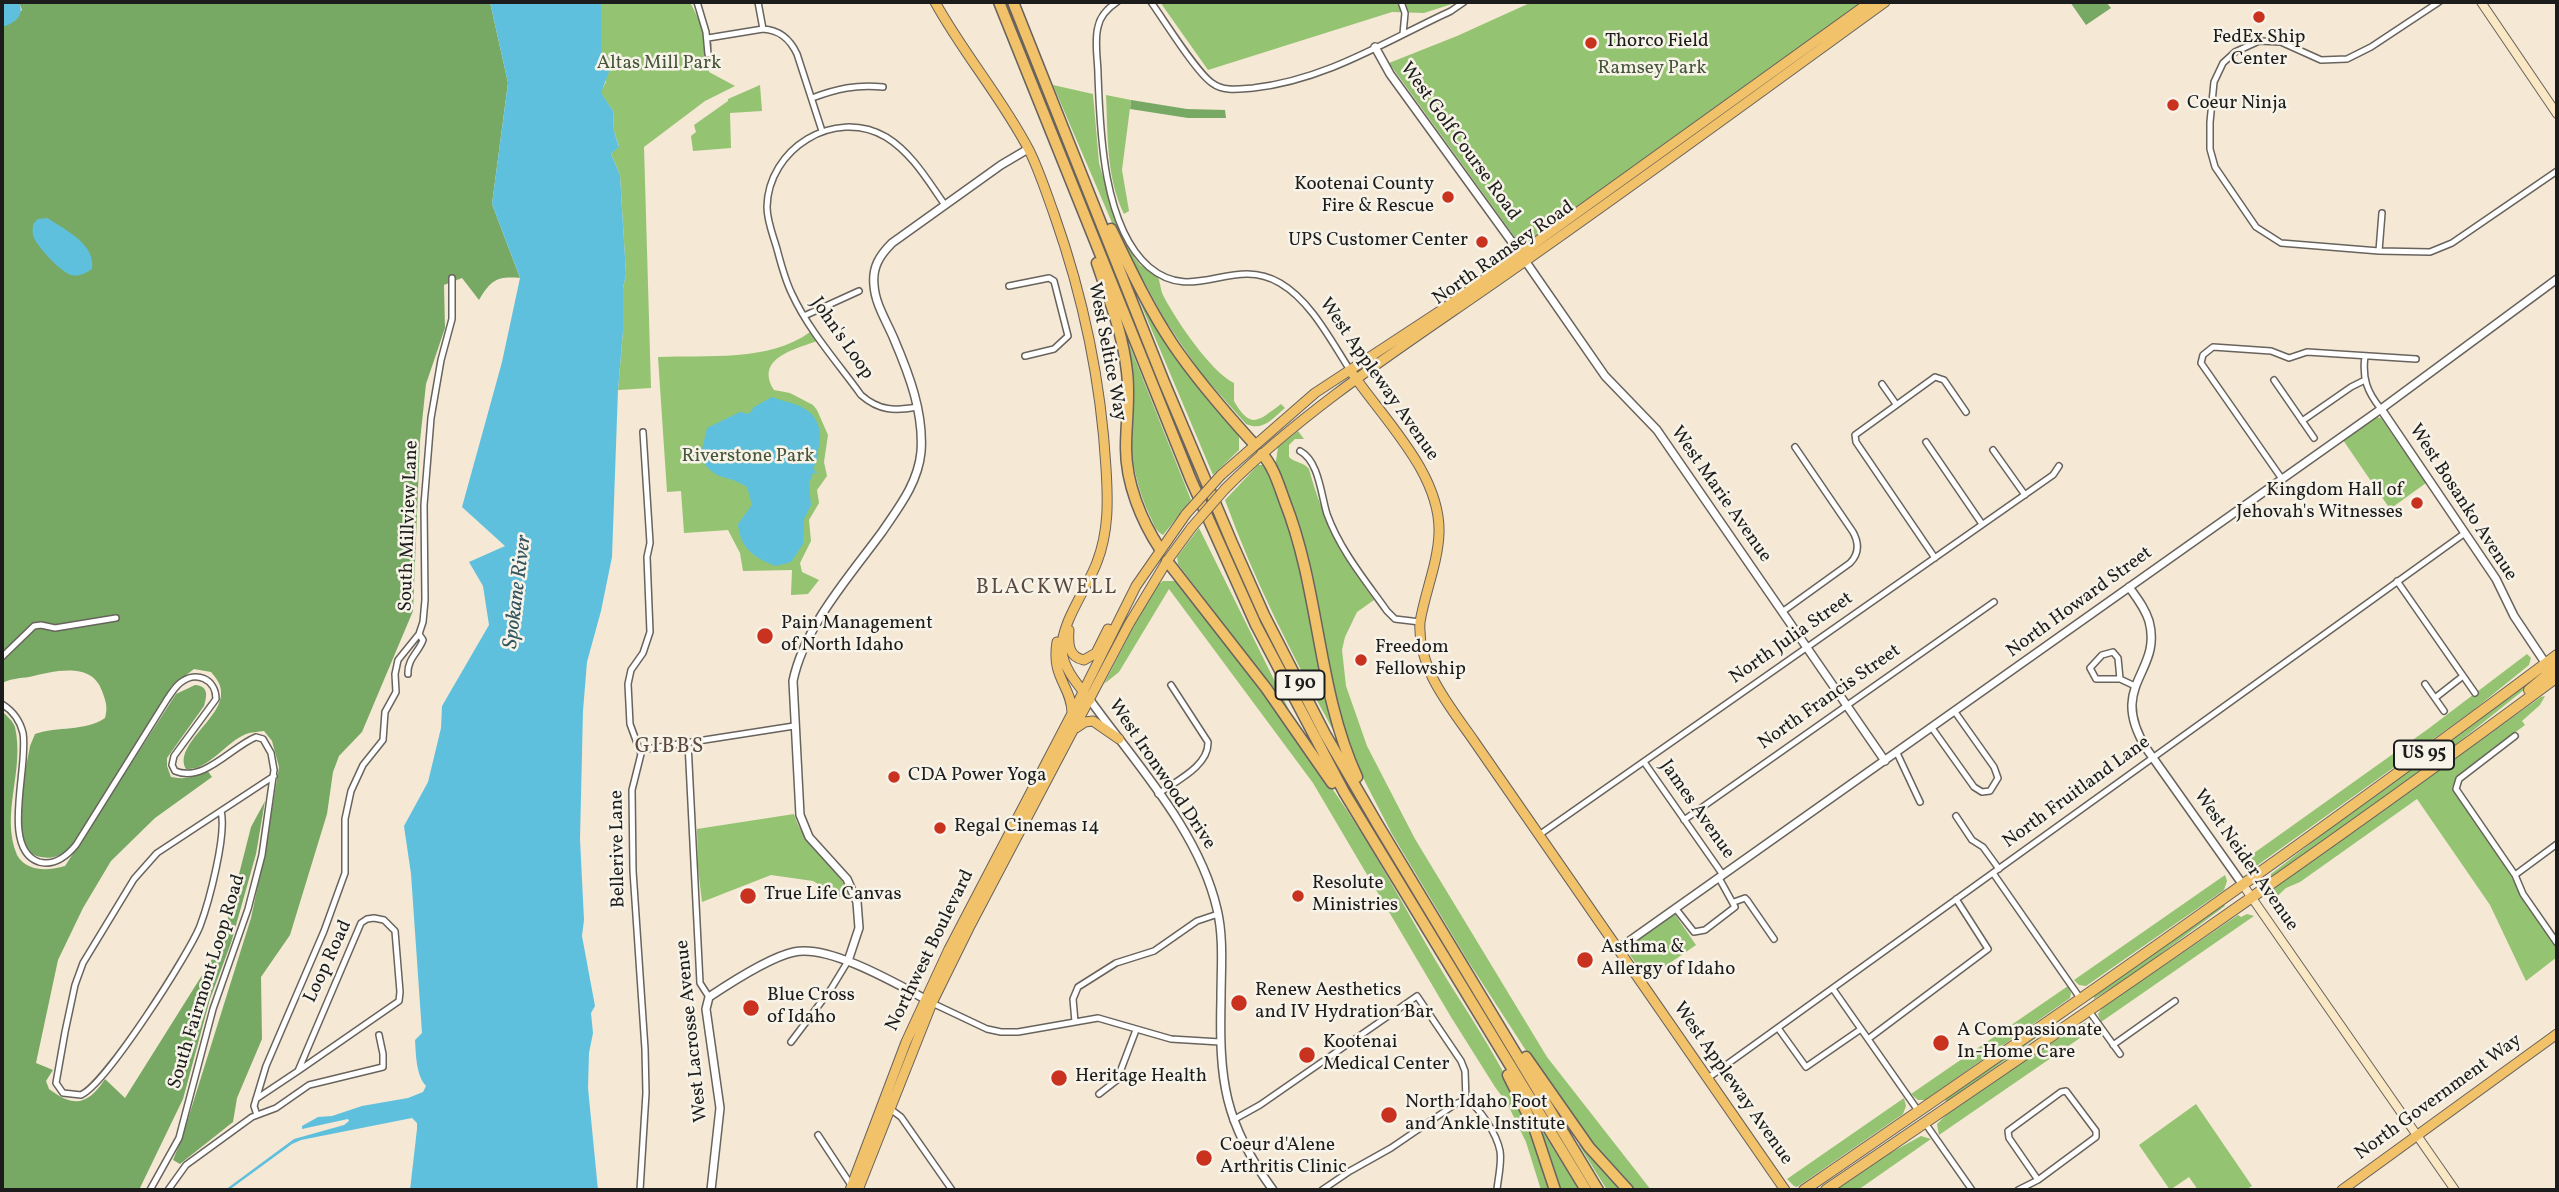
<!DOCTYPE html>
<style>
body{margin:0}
#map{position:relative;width:2559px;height:1192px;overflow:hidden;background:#f5e8d5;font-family:Vollkorn,serif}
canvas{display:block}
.frame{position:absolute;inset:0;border:4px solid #1c1c1c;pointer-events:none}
</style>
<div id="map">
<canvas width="2559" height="1192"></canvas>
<div class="frame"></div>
</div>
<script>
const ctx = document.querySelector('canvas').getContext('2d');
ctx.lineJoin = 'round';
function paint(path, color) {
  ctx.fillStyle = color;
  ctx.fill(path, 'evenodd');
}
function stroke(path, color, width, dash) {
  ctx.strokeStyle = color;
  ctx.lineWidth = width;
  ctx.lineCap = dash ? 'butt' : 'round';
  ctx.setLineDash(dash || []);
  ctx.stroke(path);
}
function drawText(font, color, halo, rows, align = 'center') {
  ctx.font = font + ' Vollkorn,serif';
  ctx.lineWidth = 5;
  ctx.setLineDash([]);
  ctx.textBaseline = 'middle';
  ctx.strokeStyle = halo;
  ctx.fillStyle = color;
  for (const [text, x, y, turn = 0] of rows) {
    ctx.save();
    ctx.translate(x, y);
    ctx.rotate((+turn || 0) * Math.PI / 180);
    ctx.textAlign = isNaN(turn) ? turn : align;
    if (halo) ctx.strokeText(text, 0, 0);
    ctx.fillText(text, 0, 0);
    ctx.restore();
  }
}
const green = new Path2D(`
 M601,2H690L703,28L705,43H712L709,72L735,86L705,101L644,147L651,388L618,390L623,331V288L626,274L620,175L611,154L619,146L614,131L613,111L600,93L606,82L601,56Z
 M1160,2H1458L1424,13L1392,12L1208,70Z
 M1532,2H1864L1525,245L1519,243L1389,63L1457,36Z
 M760,85L762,111L730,113L731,148L693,151L691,136L696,132L694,125L728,101V99Z
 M1053,85L1093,94L1099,163L1115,218L1134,257L1140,265L1157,275C1161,283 1160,290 1164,297C1176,320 1211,372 1234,383V401C1251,431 1259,420 1281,404L1285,408C1273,418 1263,432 1246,424L1200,372L1165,320L1113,225Z
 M1106,95L1131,100L1122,170L1129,211L1124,214C1106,177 1108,135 1106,95Z
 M1136,287L1239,437V450L1213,475L1134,288Z
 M810,332L817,341C796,349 754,358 774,390L790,393L813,405L817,410L828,435L824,462L827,476L817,490L819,503L809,520L811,541L800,563L802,572L819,580L808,594L791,595L792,570L743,571L740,553L728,530L684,533L681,491L667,492L658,357C706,355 770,362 810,332Z
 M1125,334L1191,500L1163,535C1156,531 1154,525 1151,518C1123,462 1128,395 1125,334Z
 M2375,417L2381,418L2426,483L2390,509L2343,440Z
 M1298,431L1304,439H1295L1289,445V457C1295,463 1304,462 1309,469C1324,524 1342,553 1374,600L1357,612L1345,637L1342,650L1346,686L1367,746L1415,839L1547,1057L1651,1190H1635L1569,1117L1468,961L1392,834L1360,772L1347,745L1332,683L1315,588L1301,532L1274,463L1276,461L1278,447Z
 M1258,465H1265L1298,549L1333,730C1292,655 1254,580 1225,500Z
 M1199,528L1289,710L1178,564L1177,557Z
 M1163,581H1177L1182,584C1239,659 1296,733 1348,812C1384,867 1414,925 1448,981C1489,1046 1534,1113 1549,1190H1541L1526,1142L1507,1103L1495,1087L1451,1017L1313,783L1169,589L1119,672L1104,684L1138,618L1159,584Z
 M2527,654L2531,658L2529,665L2471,712L2255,867H2247L2240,863L2428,729Z
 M2528,681L2530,685L2415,777L2271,877V874L2391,781Z
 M2545,696L2540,705L2522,721L2525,725L2457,776L2452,788L2509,872L2522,897L2557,947V957L2526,981L2490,905L2417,799L2300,882L2286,888L2271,902L2273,889L2541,697Z
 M794,814C804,848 835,863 850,894L840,897L813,881L771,875L702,902L698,868L697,829Z
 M2225,875L2227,881L2224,890L2086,986L2079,985L2074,980Z
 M2223,903L2225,906L2132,975L2094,999V995Z
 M1674,913L1696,945L1647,979L1630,955L1629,946Z
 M2247,914L2254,916L2101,1022L2098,1014L2103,1007L2238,915L2241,917Z
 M2068,986L2071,993L2070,998L1925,1100H1918L1911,1094Z
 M2074,1008L2072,1012L1947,1102L1945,1100L1986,1068Z
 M2090,1022L2096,1027L1939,1135L1937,1124L1946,1115L2024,1060L2084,1023Z
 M1904,1098L1906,1106L1903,1114L1797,1187L1794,1186L1787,1179Z
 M2196,1104L2252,1186L2245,1190H2198L2189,1177L2170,1190L2139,1145Z
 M1538,1124L1579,1190H1557Z
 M1921,1136L1931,1139L1858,1190H1833L1872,1163Z
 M1582,1143L1625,1190H1607L1579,1145Z`);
const forest = new Path2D(`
 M19,2H490L508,83L492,204L520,278C497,276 491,280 479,300L462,278L444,285L445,328L426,384L420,441L413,611L362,732L339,756L333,772L327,814L290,935L261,977L262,1039L237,1098L233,1122L180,1164L173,1160L182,1138L251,918L265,852L279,767L272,741L264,731C258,732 251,732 246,734C226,742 208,771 186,769C173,745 223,718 221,692C221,684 216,678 211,672L194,669L171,687L75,842C65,853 57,860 41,857C2,851 26,772 30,746L35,734C58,726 84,732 105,718C108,707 106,702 102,691C92,661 54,671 29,677C20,678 10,679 2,683V27L22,10Z
 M2070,2H2106L2111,8L2086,25Z
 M1131,100L1187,109L1225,110L1226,118H1188L1130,109Z
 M195,685C209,686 207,696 204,706L167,758V766L171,777C185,780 195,777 207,770L212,777L155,818L111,861L83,908L58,960L36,1063L53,1070L46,1081L49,1089C74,1108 88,1105 105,1079L125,1098L221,945L251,827L265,801L256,854L231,943L210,999L183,1099L139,1190H2V711C7,716 13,721 15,727C25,771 0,814 17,855C27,872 48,871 65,866L176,694Z`);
const water = new Path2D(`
 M2,2H19C25,16 15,23 2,27Z
 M490,2H601V56L608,62L609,72L601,93L613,111L614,131L619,147L611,154L620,175L626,274L623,288V331L618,390L612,557L601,611L587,662L583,711L580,839L584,920L582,936L595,1006L591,1013L593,1033L589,1053L588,1088L598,1190H410L417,1129V1123L412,1118L301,1140L292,1144L229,1190H225L294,1139L344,1125L349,1121L348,1119L302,1129V1126L318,1117L332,1116L362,1106L408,1098L423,1092L426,1086C416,1075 416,1055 415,1040L422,1033L411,874L404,826L428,782L441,728L442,706L489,625L483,586L469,562L505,546L462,507L502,362L520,278L492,204L508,83Z
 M47,218C64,229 96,244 92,269C86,273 79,277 71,275C61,272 35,245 33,235C32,232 33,228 33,224L38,219Z
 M772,397C794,405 815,405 820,432C821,438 818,448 818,454C817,460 814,464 814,470L818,473H813L809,484L811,505L804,519L803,544L791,562L776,566C754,558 740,548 738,524L752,505L747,487C725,473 717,483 700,458L707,428L740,412L749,414L754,407Z`);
const minor = new Path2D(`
 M697,2L706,32L708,54
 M758,2L763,29
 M1117,2C1108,8 1100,16 1098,27C1094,42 1098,60 1098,75C1100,131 1103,227 1149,267C1194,305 1232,255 1280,283C1311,301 1331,341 1350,370
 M1151,2C1164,20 1196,72 1212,83C1224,92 1239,89 1253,88C1326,80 1386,41 1451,11L1464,2
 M1401,2L1405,13L1403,34
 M2439,2L2371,47L2347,59L2321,60L2281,42L2259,41L2235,52L2223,63L2214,82L2210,122V149L2215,167L2256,227L2281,243L2379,251L2430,252L2452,243L2557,171
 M708,38L763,29C780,30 790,39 797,54L822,131
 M812,98C836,89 857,84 883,87
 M2379,251L2382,213
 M1009,286L1049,278L1054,281L1068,336L1054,349L1025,356
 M804,316L859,291
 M2365,356C2362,378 2367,392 2381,409
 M2274,380L2314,438
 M1882,384L1896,404
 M917,407C895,411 879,411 861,395C838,363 809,331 792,294C785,280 781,264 777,249C773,235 767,221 767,207C768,149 834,107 886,137C912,153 928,181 945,205
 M2302,421L2351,387L2365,380
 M1926,442L1982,524
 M1993,450L2025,495
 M1300,451C1319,461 1321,495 1327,514C1340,550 1365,580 1387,611L1395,619L1420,622
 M2282,479L2201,363L2203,355L2213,347L2271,351L2289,358L2307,352L2416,359
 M1935,558L1856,442L1855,435L1935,377L1944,380L1966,412
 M2397,581L2475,693
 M1782,612L1850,563C1859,554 1859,543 1853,532L1795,447
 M2,657L34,626L41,625L55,628L116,618
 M408,674C407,659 419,652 423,640L419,634
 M2120,679L2118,658L2113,652L2102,655L2090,668L2096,679H2120L2135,686
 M2425,684L2444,711
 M2435,698L2463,676
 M2,704C13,711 20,720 23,733C29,767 0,849 39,862C54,866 67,856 76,845L166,701C170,695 174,688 180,683C196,670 216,679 216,699L174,756L172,765L175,771C204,783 231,747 256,737L263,739L271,753L274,770L262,855L248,909L213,1009L179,1138L150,1190
 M1932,728L1974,787L1982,792L1990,791L1998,778L1994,767L1955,712
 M2515,736L2459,779L2456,789L2515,875L2523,894L2557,943
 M688,743L700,983L709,997
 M640,750L794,726
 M1897,753L1920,802
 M1644,762L1723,875
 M1158,794C1176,781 1209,766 1208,742L1171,685
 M221,811C227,834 209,902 200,926C189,954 106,1084 81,1095L63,1093L56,1083L65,1032L75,985L83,963L134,879L157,853L274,776
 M1956,816L1972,840L1983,847L1999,869
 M1684,820L1994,602
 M1539,835L2053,475L2059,466
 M1993,873L2080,998
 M2515,875L2557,844
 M1734,902L1745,898L1747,900L1774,939
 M1676,909L1694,932L1705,930L1735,907L1719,878
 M374,918L384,920L395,931L400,992L399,1001L298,1071L361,923L367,919Z
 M1833,989L1919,1112
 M932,1003L987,1029L1001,1032H1018L1098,1018L1171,1039L1220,1042
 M2089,1011L2120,1054
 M1075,1022L1073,999L1078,987L1116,963L1154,951L1197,921L1218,914
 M1778,1028L1806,1067L1861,1029
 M1868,1039L1988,949L1956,899
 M791,1042L831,989L848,961
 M2113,1045L2175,1001
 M1708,1078L2465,533
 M1099,1094L1117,1080L1136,1030
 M256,1099L298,1071
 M889,1108L901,1117L952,1190
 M257,1115L254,1106L266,1066L324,931L345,873V819L351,791L363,765L383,740L385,712L396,692L395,674L398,660L419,634L423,622L425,600L424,505L431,418L441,360L452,319V278
 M1233,1120L1260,1105L1417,996L1461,1061L1465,1071L1466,1100
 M1925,1123L1972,1190
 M818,1135L851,1185
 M168,1190L186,1165L252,1117L276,1108L309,1085L383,1067V1054L379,1035
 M640,1190L646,1093L645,1049L633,871L632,790L641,754L630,724L628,684L631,670L643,653L650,632L647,557L650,543L643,432
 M1322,1190L1350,1171L1391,1148L1457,1103L1466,1100C1480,1107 1497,1135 1500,1151C1502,1163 1498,1178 1497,1190
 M2018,1190L2038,1180L2096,1137V1131L2066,1091L2061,1092L2008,1131L2009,1138L2038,1180`);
const tertiary = new Path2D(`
 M1375,47L1390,74L1517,249L1605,376L1657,430L1885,761
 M2381,409L2496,579L2514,616L2546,664
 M2129,587C2137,598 2145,608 2149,621C2163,673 2107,684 2146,748L2243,885
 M1090,700C1136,764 1199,831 1217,909C1224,938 1221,969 1221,999C1219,1080 1224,1123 1273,1190
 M1618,949L2381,409L2557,279
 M848,961L859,928L857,902L847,879L809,837L800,815L793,681C804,627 849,577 882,532C899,507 918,483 921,452C924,413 909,374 894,339C887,322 875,304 874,285C872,267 880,255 892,243L1001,165L1028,149
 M711,1190L720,1108L706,1009L709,997C730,983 770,957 794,952C829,944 897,984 929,1001`);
const secondary = new Path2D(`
 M2481,2L2557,114
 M2243,885L2455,1190`);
const primary = new Path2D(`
 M935,2C963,53 1002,98 1029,150C1039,170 1046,192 1054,214C1083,296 1101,381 1106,468C1108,500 1109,531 1097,562C1088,587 1060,624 1062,650C1063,669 1079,686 1090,700
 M1350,370C1382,418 1441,473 1439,533C1438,563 1425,592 1420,622C1417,668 1449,705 1474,741L1785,1190
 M1221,475L1315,393L1446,307L1870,2
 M1225,489C1310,404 1413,340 1511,271C1637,183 1761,92 1885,2
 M1069,630C1068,643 1068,657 1084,660L1096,653L1108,629
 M1057,642C1051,678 1071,685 1072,712
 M1076,728L1085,722L1093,721L1119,739
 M850,1190L906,1042L949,949L1079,700L1136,586L1186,514
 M858,1190L932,1003L969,928L1129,624L1167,561L1192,527
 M2342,1190L2557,1034`);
const trunk = new Path2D(`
 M2556,678L2553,672L2557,664
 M2529,690L2547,675L2546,664
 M1804,1190C2058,1016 2311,840 2557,655
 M1826,1190C2072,1023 2318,855 2557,677`);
const motorway = new Path2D(`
 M999,2L1191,480L1256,625L1344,792L1586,1190
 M1013,2L1164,382L1232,543L1264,615L1325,734L1378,825L1598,1190
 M1111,229C1130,268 1148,307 1172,343C1196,379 1225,412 1254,444
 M1097,263C1109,299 1123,334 1127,372C1130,397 1126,423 1126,448C1126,483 1141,520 1160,549
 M1262,454C1274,467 1279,486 1285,502C1320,591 1317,690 1357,777
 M1167,561L1266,688L1332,783
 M1526,1057L1589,1147L1628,1190
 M1508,1075L1534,1127L1555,1190`);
const primaryBridge = new Path2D(`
 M1186,514L1221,475
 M1192,527L1225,489`);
const markers = [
 [2259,17,7,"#c8321e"],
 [1591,43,7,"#c8321e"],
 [2173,105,7,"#c8321e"],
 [1448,197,7,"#c8321e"],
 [1482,242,7,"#c8321e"],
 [2417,503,7,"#c8321e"],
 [765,636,9,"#c8321e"],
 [1361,660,7,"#c8321e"],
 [894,777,7,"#c8321e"],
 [940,828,7,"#c8321e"],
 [748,896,9,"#c8321e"],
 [1298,896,7,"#c8321e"],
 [1585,960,9,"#c8321e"],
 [1239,1003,9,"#c8321e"],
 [751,1008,9,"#c8321e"],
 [1941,1043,9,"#c8321e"],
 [1307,1055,9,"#c8321e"],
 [1059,1078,9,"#c8321e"],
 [1389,1115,9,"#c8321e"],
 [1204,1158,9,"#c8321e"]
];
const shields = [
 [1300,685,49],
 [2424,755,60]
];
const shieldNames = [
 ["I 90",1300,685],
 ["US 95",2424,755]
];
const poiNames = [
 ["FedEx Ship",2259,39,"center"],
 ["Center",2259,61,"center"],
 ["Thorco Field",1605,43],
 ["Coeur Ninja",2187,105],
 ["Kootenai County",1434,186,"right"],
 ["Fire & Rescue",1434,208,"right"],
 ["UPS Customer Center",1468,242,"right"],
 ["Kingdom Hall of",2403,492,"right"],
 ["Jehovah's Witnesses",2403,514,"right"],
 ["Pain Management",781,625],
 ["of North Idaho",781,647],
 ["Freedom",1375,649],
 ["Fellowship",1375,671],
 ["CDA Power Yoga",908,777],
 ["Regal Cinemas 14",954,828],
 ["Resolute",1312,885],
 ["Ministries",1312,907],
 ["True Life Canvas",764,896],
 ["Asthma &",1601,949],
 ["Allergy of Idaho",1601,971],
 ["Renew Aesthetics",1255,992],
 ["and IV Hydration Bar",1255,1014],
 ["Blue Cross",767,997],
 ["of Idaho",767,1019],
 ["A Compassionate",1957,1032],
 ["In-Home Care",1957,1054],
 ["Kootenai",1323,1044],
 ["Medical Center",1323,1066],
 ["Heritage Health",1075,1078],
 ["North Idaho Foot",1405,1104],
 ["and Ankle Institute",1405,1126],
 ["Coeur d'Alene",1220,1147],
 ["Arthritis Clinic",1220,1169]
];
const parkNames = [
 ["Altas Mill Park",659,65],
 ["Ramsey Park",1652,70],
 ["Riverstone Park",748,458]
];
const streetNames = [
 ["West Golf Course Road",1459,142,54],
 ["North Ramsey Road",1504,254,-35],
 ["John's Loop",841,339,55],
 ["West Seltice Way",1106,352,79],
 ["West Appleway Avenue",1378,380,55],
 ["West Marie Avenue",1720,495,55],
 ["West Bosanko Avenue",2462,503,57],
 ["South Millview Lane",410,526,-88],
 ["North Howard Street",2080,603,-36],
 ["North Julia Street",1792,639,-35],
 ["North Francis Street",1830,698,-35],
 ["West Ironwood Drive",1161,775,56],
 ["North Fruitland Lane",2077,793,-36],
 ["James Avenue",1696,810,55],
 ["Bellerive Lane",619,849,-91],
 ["West Neider Avenue",2245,861,55],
 ["Northwest Boulevard",931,951,-64],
 ["Loop Road",329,962,-65],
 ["South Fairmont Loop Road",208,982,-73],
 ["West Lacrosse Avenue",693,1031,-96],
 ["West Appleway Avenue",1732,1084,55],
 ["North Government Way",2439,1098,-36]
];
const neighbourhoodNames = [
 ["BLACKWELL",1047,589],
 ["GIBBS",670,748]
];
const waterNames = [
 ["Spokane River",519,592,-83]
];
paint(green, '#94c372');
paint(forest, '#77a964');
paint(water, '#5fc0dd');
stroke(minor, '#68635d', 8);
stroke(tertiary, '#68635d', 10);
stroke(secondary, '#68635d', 10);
stroke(primary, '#68635d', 11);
stroke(trunk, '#68635d', 12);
stroke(motorway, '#68635d', 13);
stroke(minor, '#fff', 5);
stroke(tertiary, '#fff', 7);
stroke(secondary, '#fae7c3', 8);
stroke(primary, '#f2c26a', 9);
stroke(trunk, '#f2c26a', 10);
stroke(motorway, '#f2c26a', 10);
stroke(primaryBridge, '#68635d', 11, []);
stroke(primaryBridge, '#f2c26a', 9);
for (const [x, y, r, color] of markers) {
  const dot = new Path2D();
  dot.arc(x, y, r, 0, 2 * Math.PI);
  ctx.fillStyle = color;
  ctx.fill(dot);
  stroke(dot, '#f7f3e8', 2.5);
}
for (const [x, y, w] of shields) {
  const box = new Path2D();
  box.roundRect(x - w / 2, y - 14.5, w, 29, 5);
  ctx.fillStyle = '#f7f3e8';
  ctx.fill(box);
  stroke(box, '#1c1c1c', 2);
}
drawText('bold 18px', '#1c1c1c', null, shieldNames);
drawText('19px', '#1c1c1c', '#f7f3e8', poiNames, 'left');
drawText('19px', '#46563a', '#f7f3e8', parkNames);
drawText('19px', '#1c1c1c', '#f7f3e8', streetNames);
ctx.letterSpacing = '2px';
drawText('21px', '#5b483f', '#f7f3e8', neighbourhoodNames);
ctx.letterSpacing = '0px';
drawText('italic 21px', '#335560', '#f7f3e8', waterNames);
</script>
